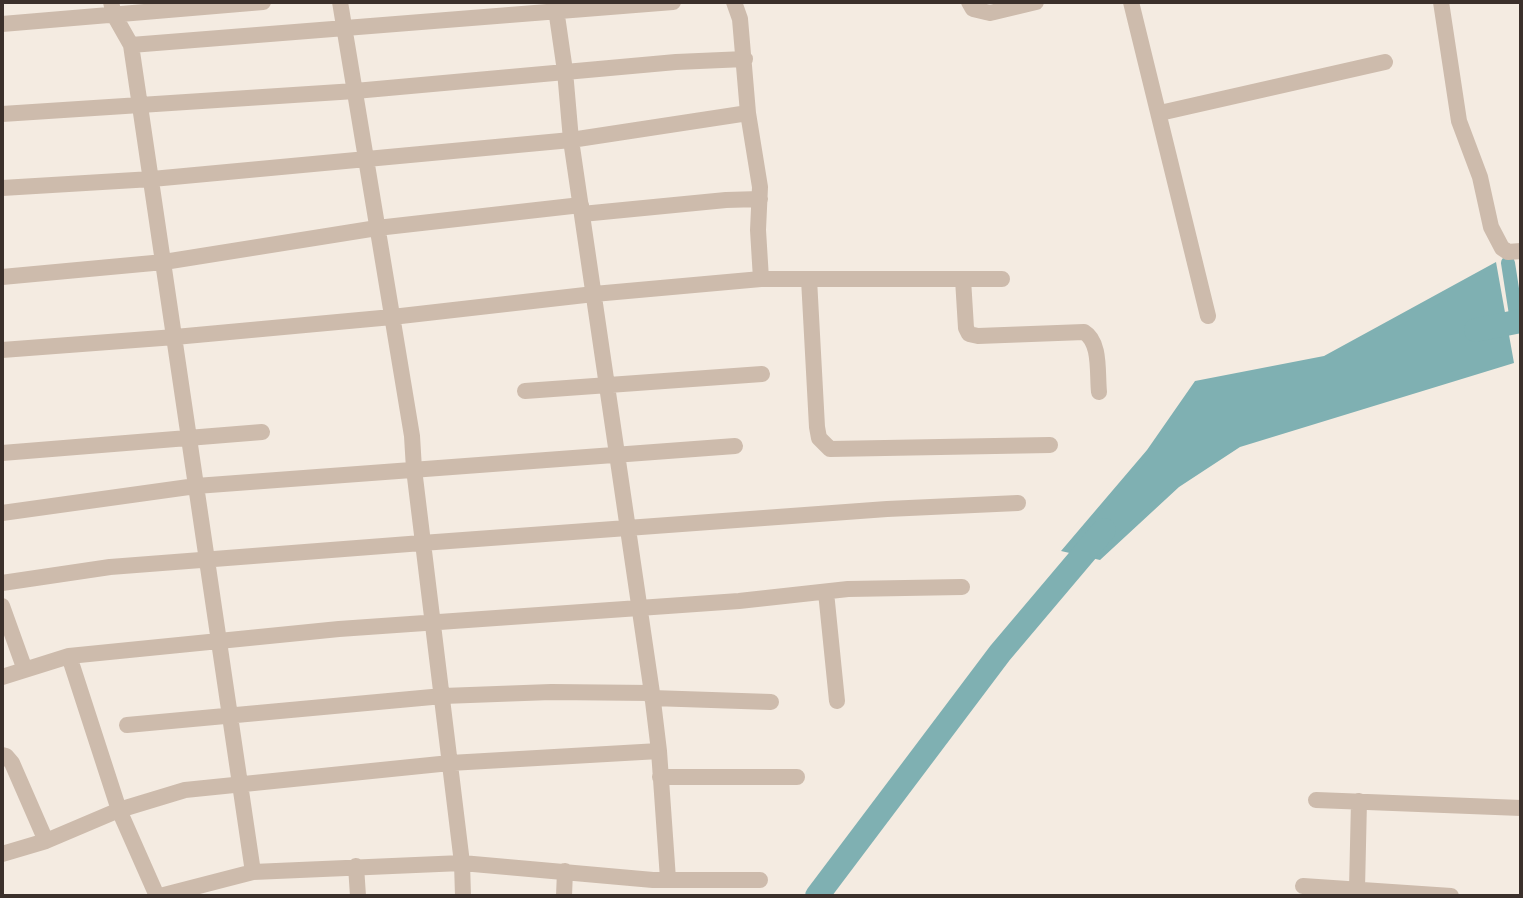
<!DOCTYPE html>
<style>
body{margin:0}
#map{position:relative;width:1523px;height:898px;overflow:hidden;background:#f4ebe1;font-family:Ubuntu,sans-serif}
canvas{display:block}
.frame{position:absolute;inset:0;border:4px solid #3b302b;pointer-events:none}
</style>
<div id="map">
<canvas width="1523" height="898"></canvas>
<div class="frame"></div>
</div>
<script>
const ctx = document.querySelector('canvas').getContext('2d');
ctx.lineJoin = 'round';
function paint(path, color) {
  ctx.fillStyle = color;
  ctx.fill(path, 'evenodd');
}
function stroke(path, color, width, dash) {
  ctx.strokeStyle = color;
  ctx.lineWidth = width;
  ctx.lineCap = dash ? 'butt' : 'round';
  ctx.setLineDash(dash || []);
  ctx.stroke(path);
}
const water = new Path2D(`
 M1496,262L1514,363L1240,447L1179,487L1100,560L1061,551L1147,450L1195,381L1324,356Z`);
const canal = new Path2D(`
 M1508,263L1517,321`);
const river = new Path2D(`
 M1476,330L1521,321
 M817,896L1000,653L1104,530`);
const street = new Path2D(`
 M111,2L114,15L131,45L253,872L462,863L653,880H760
 M340,2L412,436L414,469L462,863L463,896
 M555,2L565,71L571,140L652,693L659,751L668,879
 M734,2L740,19L748,113L760,187L758,230L761,279
 M969,2L973,9L990,13L1036,2
 M1131,2L1208,316
 M1441,2L1459,121L1480,177L1491,227L1502,248L1508,252L1521,251
 M2,24L263,2
 M131,45L673,2
 M1160,113L1385,62
 M2,114L355,91L676,62L745,59
 M2,188L152,179L571,140L748,113
 M582,214L726,200L760,199
 M2,277L164,262L377,228L581,205
 M809,279L817,427L819,438L830,449L1050,445
 M963,279L966,328L969,334L978,336L1084,332C1101,342 1097,373 1099,392
 M2,350L175,337L392,317L594,294L761,279H1002
 M525,391L762,374
 M2,453L262,432
 M2,513L196,486L735,446
 M2,583L110,567L422,543L887,509L1018,503
 M826,592L837,701
 M2,606L25,670
 M69,656L119,810L157,896
 M2,677L69,656L339,629L739,601L848,589L962,587
 M652,698L771,702
 M127,725L443,696L551,692L652,693
 M2,755L6,756L12,763L46,841
 M660,777H797
 M1316,800L1521,808
 M2,854L46,841L119,810L185,790L450,763L659,751
 M356,866L358,896
 M1303,886L1451,896
 M1357,889L1359,801
 M160,896L253,872
 M564,896L565,871`);
paint(water, '#7fb0b2');
stroke(canal, '#7fb0b2', 14);
stroke(river, '#7fb0b2', 24);
stroke(street, '#cdbbac', 16);
</script>
